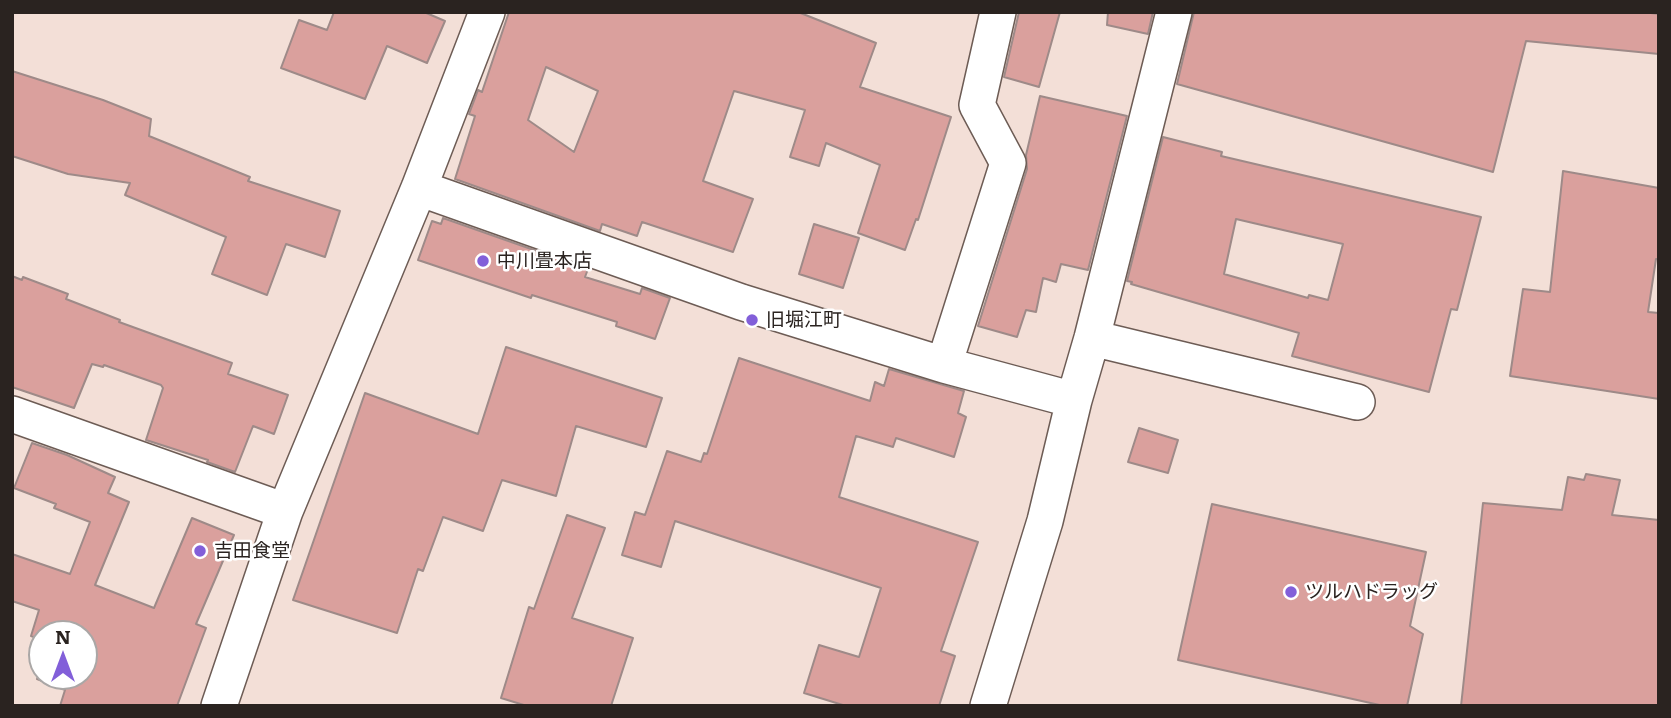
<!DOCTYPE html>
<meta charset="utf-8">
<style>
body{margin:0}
#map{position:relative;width:1671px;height:718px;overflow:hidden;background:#f3dfd7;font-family:Literata,serif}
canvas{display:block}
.frame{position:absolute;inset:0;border:14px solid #2a2320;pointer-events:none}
.north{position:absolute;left:28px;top:620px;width:70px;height:70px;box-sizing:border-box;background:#fff;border:2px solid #aaa7a6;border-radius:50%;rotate:0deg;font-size:19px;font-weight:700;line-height:28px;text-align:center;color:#2a2320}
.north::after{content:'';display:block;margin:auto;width:24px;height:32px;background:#825fd9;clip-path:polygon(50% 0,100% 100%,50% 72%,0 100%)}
</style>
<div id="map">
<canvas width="1671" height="718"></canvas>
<div class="frame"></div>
<div class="north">N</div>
</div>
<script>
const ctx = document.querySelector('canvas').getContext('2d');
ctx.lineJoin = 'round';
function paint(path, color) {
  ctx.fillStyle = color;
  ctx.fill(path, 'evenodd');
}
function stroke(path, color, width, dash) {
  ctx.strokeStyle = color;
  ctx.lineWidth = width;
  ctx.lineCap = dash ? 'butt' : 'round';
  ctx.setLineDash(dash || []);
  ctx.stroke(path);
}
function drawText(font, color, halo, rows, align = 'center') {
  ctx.font = font + ' Literata,"Noto Sans JP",serif';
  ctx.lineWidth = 5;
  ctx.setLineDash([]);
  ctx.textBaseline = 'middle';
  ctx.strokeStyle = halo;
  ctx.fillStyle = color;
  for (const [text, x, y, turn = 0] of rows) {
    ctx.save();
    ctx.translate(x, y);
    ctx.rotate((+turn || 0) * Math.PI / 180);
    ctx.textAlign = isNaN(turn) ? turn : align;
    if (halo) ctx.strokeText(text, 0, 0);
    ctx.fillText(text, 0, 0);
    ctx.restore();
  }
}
const building = new Path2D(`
 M334,12H424L445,21L427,63L387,46L365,99L281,68L299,20L327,30Z
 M509,12H798L876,43L860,87L951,117L918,220L916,219L905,250L858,233L880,165L826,143L819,166L790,157L805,110L734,91L703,181L753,199L733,252L642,222L637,236L602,224L600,231L455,179L475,116L469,114L478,90L482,92ZM546,67L598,91L574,152L528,120Z
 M1019,12H1060L1039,87L1004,77Z
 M1108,12H1153L1148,34L1107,25Z
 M1194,12H1642L1659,14V54L1526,41L1493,172L1177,84Z
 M12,71L103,100L151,119L149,136L250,177L248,181L340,211L325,257L286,244L267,295L212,274L226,237L125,195L130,183L68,174L12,156Z
 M1040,96L1127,116L1088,270L1061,264L1056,282L1043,278L1036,312L1026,310L1017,337L978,326L1027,169L1026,155Z
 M1163,137L1222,152L1221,156L1481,217L1457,310L1451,309L1429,392L1292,356L1299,333L1131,284L1132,282L1127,281ZM1236,219L1343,244L1328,300L1309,295L1308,298L1224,274Z
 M1563,171L1659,188V259H1656L1648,312L1659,313V399L1510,376L1523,289L1550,292Z
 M443,218L588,269L585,277L640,294L642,288L670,298L655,339L616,326L617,322L532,295L531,298L418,260L432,221L441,224Z
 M814,224L859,238L843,288L799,274Z
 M12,276L22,280L23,277L68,294L66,299L120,320L119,322L232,363L228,374L288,395L274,434L253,426L235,472L207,462L208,460L146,440L163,388L161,385L104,365L103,367L92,364L74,408L12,387Z
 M506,347L662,398L646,447L576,426L556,496L502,480L483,531L443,517L423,571L418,569L397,633L293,600L365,393L478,434Z
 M739,358L870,401L875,382L884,386L889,369L964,391L958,413L966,417L954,457L896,438L893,447L856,436L839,497L978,542L941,651L955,656L939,706H846L804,693L819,645L859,657L881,588L675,521L661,567L622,555L635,512L645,515L667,451L701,462L704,453L707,454Z
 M1139,428L1178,440L1168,473L1128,462Z
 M32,443L67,455L115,477L108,493L129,502L95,585L154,608L192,518L234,535L196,624L206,628L177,706H60L65,690L37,679L42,666V676H84V634H42V640L31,636L39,610L12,601V554L70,574L90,522L54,508L56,504L14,488Z
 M1586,474L1620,480L1612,515L1659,520V706H1461L1483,503L1562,510L1568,477L1584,480Z
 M1212,504L1426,552L1410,626L1423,634L1407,706H1384L1178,660Z
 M567,515L605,528L572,618L633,638L611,706H527L501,698L529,607L534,609Z`);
const street = new Path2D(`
 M419,188L741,302L944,365L1074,400
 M1092,338L1357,402
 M944,365L1008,163L977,105L998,12
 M12,414L285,511
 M219,706L285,511L419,188L487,12
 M988,706L1045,521L1074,400L1092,338L1174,12`);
const markers = [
 [483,261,7,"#825fd9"],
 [752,320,7,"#825fd9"],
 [200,551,7,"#825fd9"],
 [1291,592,7,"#825fd9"]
];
const poiNames = [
 ["中川畳本店",497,261],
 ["旧堀江町",766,320],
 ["吉田食堂",214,551],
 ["ツルハドラッグ",1305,592]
];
paint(building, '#daa09d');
stroke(building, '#9e8a88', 2);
stroke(street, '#6d5c55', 38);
stroke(street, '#fff', 35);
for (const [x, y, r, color] of markers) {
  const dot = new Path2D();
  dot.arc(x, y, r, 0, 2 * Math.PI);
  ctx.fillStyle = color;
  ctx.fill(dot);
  stroke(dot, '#fff', 2.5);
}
drawText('19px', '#2a2320', '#fff', poiNames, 'left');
</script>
